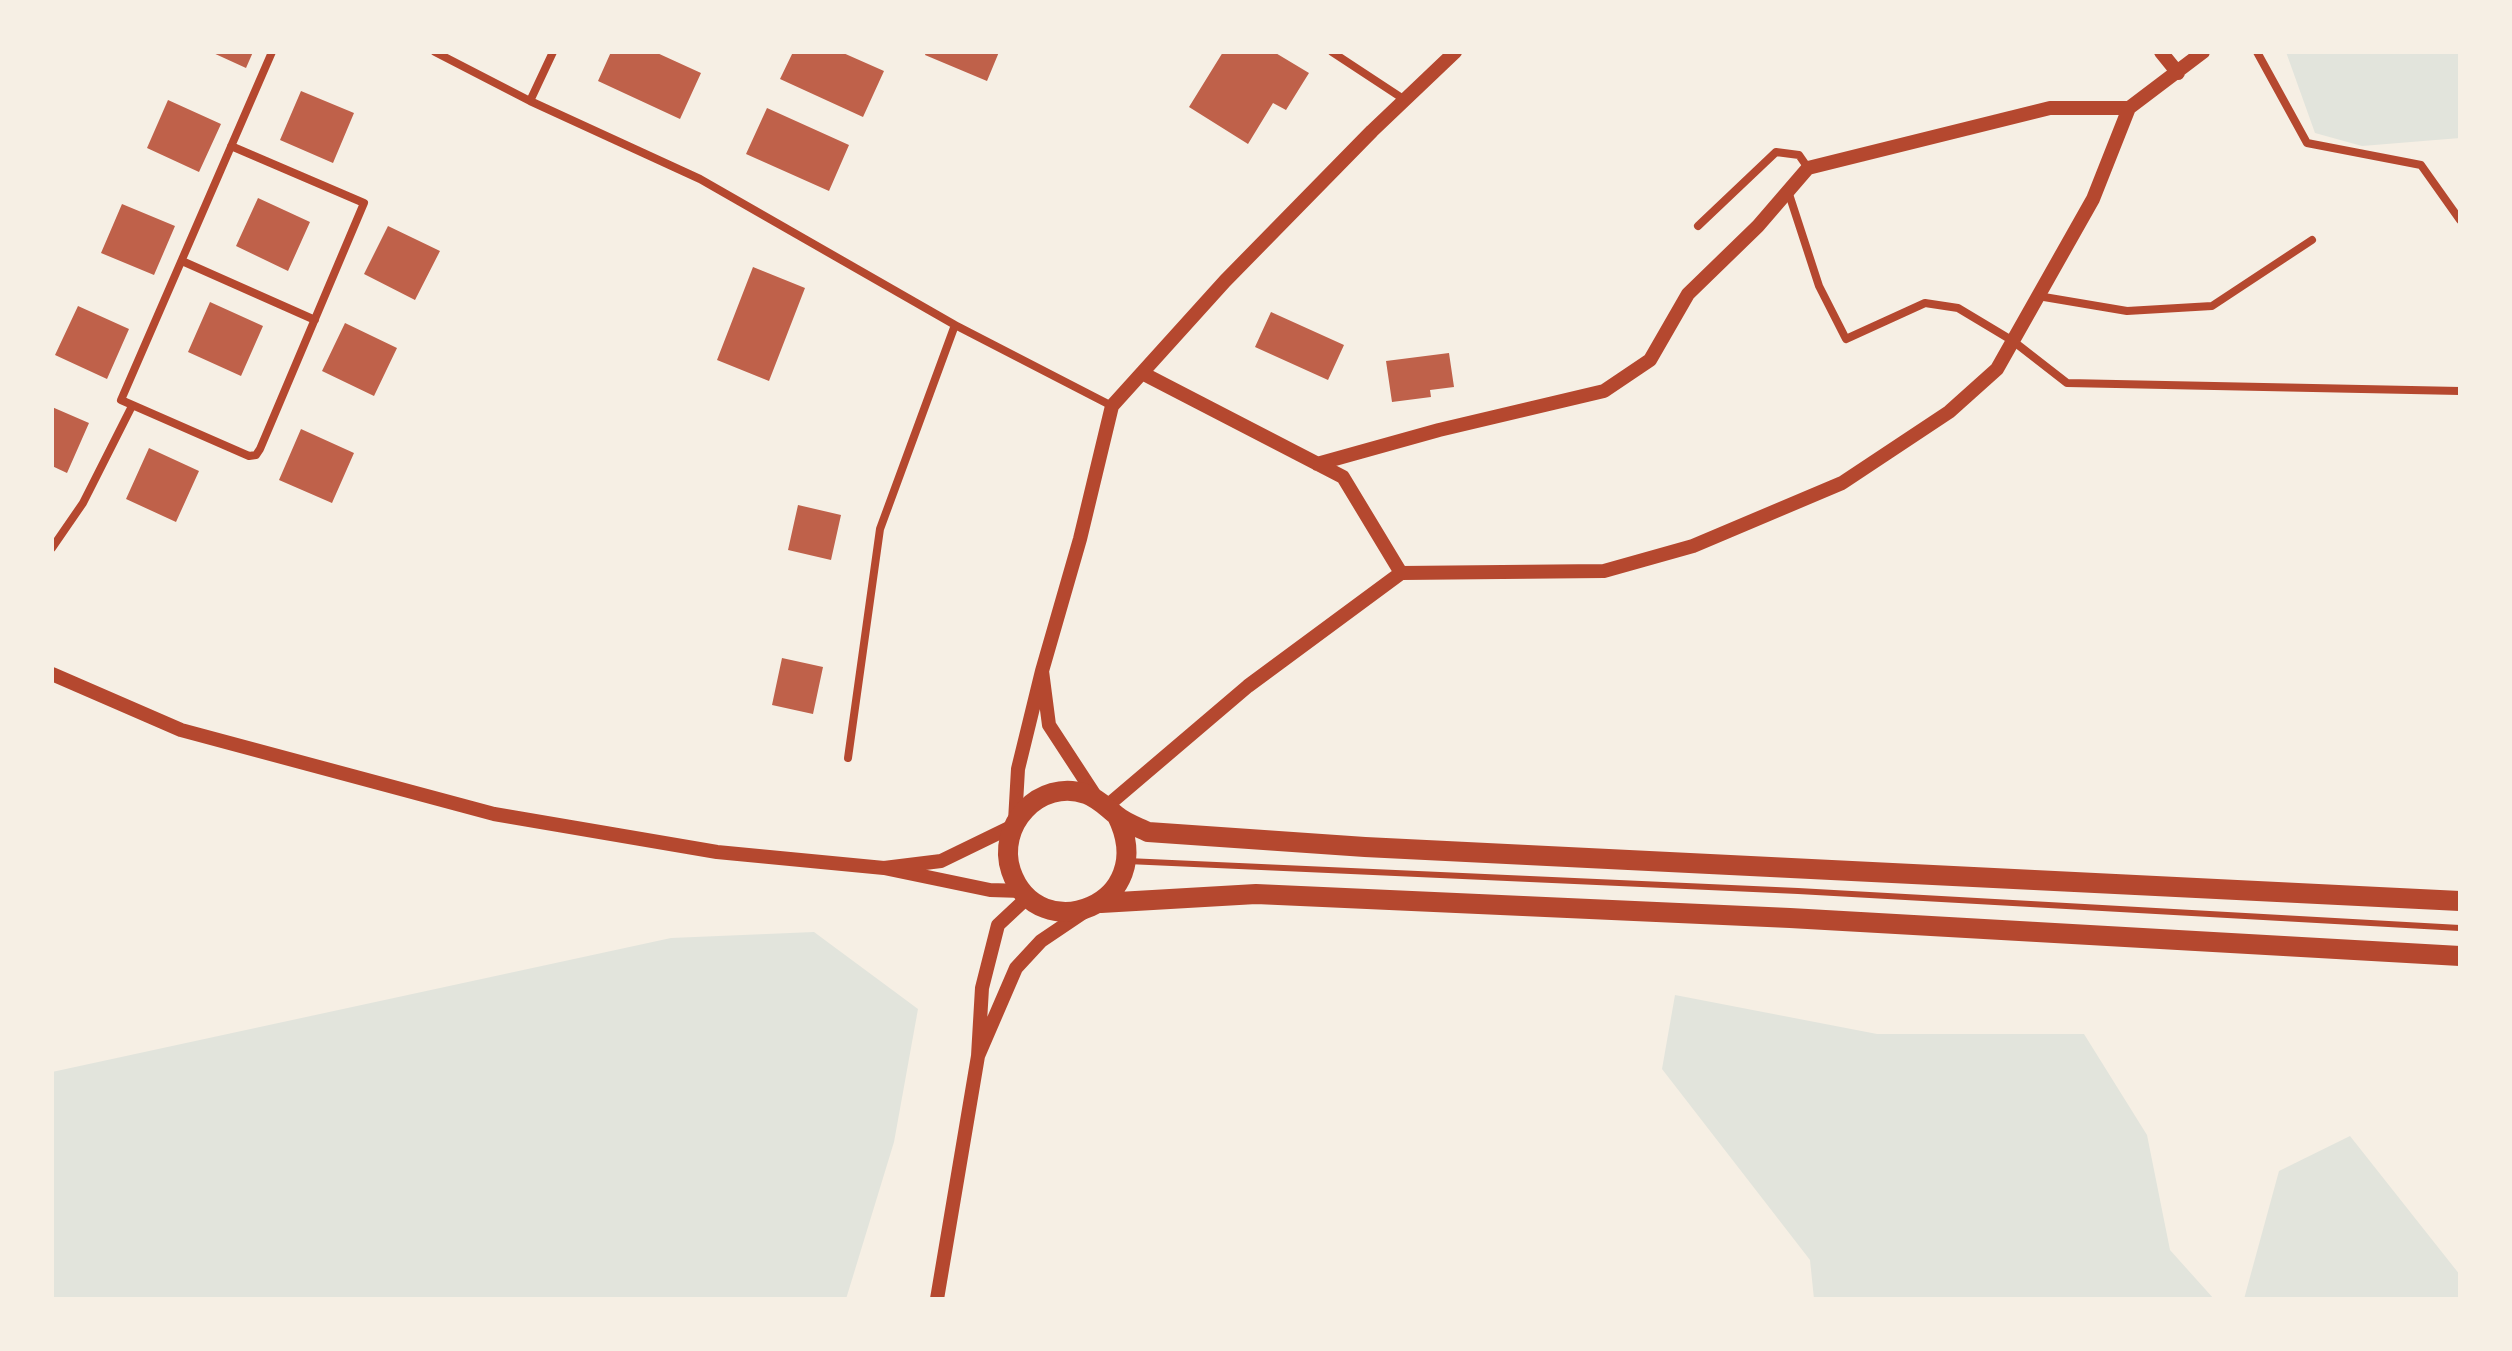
<!DOCTYPE html>
<style>
body{margin:0}
#map{position:relative;width:2512px;height:1351px;overflow:hidden;background:#f6efe4;font-family:"Source Serif 4",serif}
canvas{display:block}
.frame{position:absolute;inset:0;border:54px solid #f6efe4;pointer-events:none}
</style>
<div id="map">
<canvas width="2512" height="1351"></canvas>
<div class="frame"></div>
</div>
<script>
const ctx = document.querySelector('canvas').getContext('2d');
ctx.lineJoin = 'round';
function paint(path, color) {
  ctx.fillStyle = color;
  ctx.fill(path, 'evenodd');
}
function stroke(path, color, width, dash) {
  ctx.strokeStyle = color;
  ctx.lineWidth = width;
  ctx.lineCap = dash ? 'butt' : 'round';
  ctx.setLineDash(dash || []);
  ctx.stroke(path);
}
const green = new Path2D(`
 M2286,52H2460V138L2362,146L2315,133Z
 M814,932L918,1009L894,1142L846,1299H52V1072L671,938Z
 M1675,995L1877,1034H2084L2147,1135L2170,1250L2214,1299H1814L1810,1260L1662,1069Z
 M2350,1136L2460,1275V1299H2244L2279,1171Z`);
const building = new Path2D(`
 M211,52H253L246,68Z
 M611,52H655L701,73L680,119L598,81Z
 M793,52H841L884,71L863,117L780,79Z
 M926,52H999L987,81L925,55Z
 M1223,52H1274L1309,73L1286,110L1273,103L1248,144L1189,107Z
 M301,91L354,113L333,163L280,140Z
 M168,100L221,124L199,172L147,148Z
 M767,108L849,145L829,191L746,154Z
 M258,198L310,222L288,271L236,246Z
 M122,204L175,226L154,275L101,253Z
 M388,226L440,251L415,300L364,274Z
 M753,267L805,288L769,381L717,360Z
 M210,302L263,326L241,376L188,352Z
 M78,306L129,329L107,379L55,355Z
 M1271,312L1344,345L1328,380L1255,347Z
 M345,323L397,348L374,396L322,371Z
 M1449,353L1454,387L1430,390L1431,397L1392,402L1386,361Z
 M52,407L89,423L67,473L52,466Z
 M301,429L354,453L332,503L279,480Z
 M149,448L199,471L176,522L126,499Z
 M798,505L841,515L831,560L788,550Z
 M782,658L823,667L813,714L772,705Z`);
const service = new Path2D(`
 M1127,861L1798,891L2460,928`);
const minor = new Path2D(`
 M435,52L530,101L700,179L955,325L1112,406
 M1332,52L1405,100
 M2257,52L2307,143L2421,165L2460,220
 M530,101L553,52
 M231,146L364,203L260,449L256,455L249,456L121,400L272,52
 M1788,191L1819,286L1846,339L1925,303L1958,308L2013,341L2067,383L2460,391
 M1698,226L1776,152L1799,155L1808,168
 M182,261L315,320
 M2038,296L2127,311L2212,306L2312,240
 M52,548L83,503L132,406
 M848,758L880,529L955,325`);
const tertiary = new Path2D(`
 M2161,52L2178,73
 M1142,373L1343,477L1401,573
 M1317,464L1439,430L1604,391L1650,360L1688,294L1758,226L1808,168L2050,108H2129
 M1042,671L1080,539L1112,406L1225,281L1372,131L1455,52
 M52,674L181,730L494,814L717,852L884,868
 M1107,806L1248,686L1401,573L1604,571L1693,546L1842,483L1949,412L1997,369L2093,199L2129,108L2203,52
 M1015,821L1018,769L1042,671L1049,725L1098,800
 M1013,826L941,861L884,868L990,890L1022,891
 M1029,896L998,925L982,988L978,1056L1016,968L1041,941L1084,912
 M937,1299L978,1056`);
const primary = new Path2D(`
 M1117,816C1161,905 1038,950 1011,871C996,826 1039,778 1086,794C1099,799 1106,807 1116,815C1125,823 1138,827 1148,832L1365,847L2460,901
 M1101,903L1256,894L1790,918L2460,956`);
paint(green, '#e2e4dc');
paint(building, '#bf614a');
stroke(service, '#b5482f', 6);
stroke(minor, '#b5482f', 8);
stroke(tertiary, '#b5482f', 14);
stroke(primary, '#b5482f', 20);
</script>
